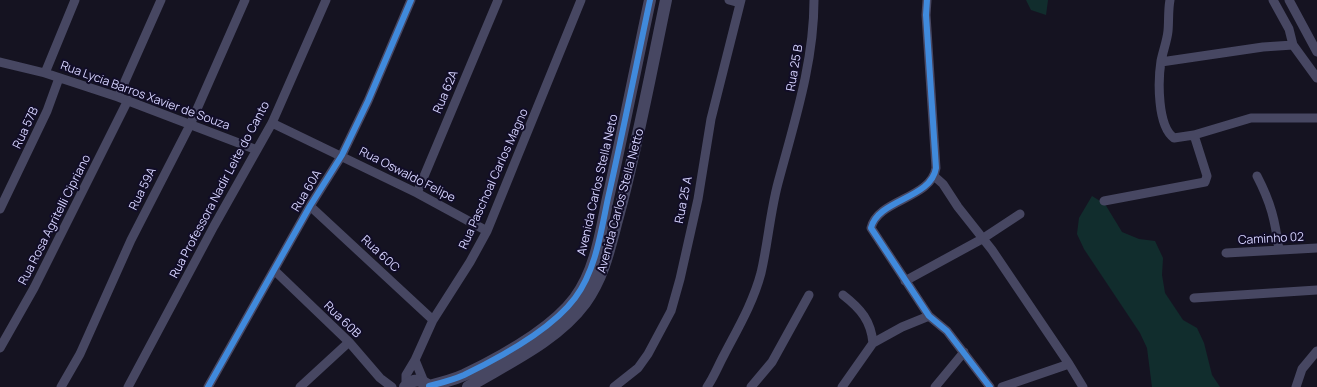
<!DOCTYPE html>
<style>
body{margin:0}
canvas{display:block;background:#151321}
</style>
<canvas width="1317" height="387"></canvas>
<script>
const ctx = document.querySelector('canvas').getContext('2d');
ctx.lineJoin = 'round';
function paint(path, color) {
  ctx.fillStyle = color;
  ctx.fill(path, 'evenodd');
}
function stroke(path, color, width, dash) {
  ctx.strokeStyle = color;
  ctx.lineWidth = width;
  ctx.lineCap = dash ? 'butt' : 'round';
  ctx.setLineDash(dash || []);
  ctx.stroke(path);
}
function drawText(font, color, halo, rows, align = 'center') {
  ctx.font = font + ' Manrope,sans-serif';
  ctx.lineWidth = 4;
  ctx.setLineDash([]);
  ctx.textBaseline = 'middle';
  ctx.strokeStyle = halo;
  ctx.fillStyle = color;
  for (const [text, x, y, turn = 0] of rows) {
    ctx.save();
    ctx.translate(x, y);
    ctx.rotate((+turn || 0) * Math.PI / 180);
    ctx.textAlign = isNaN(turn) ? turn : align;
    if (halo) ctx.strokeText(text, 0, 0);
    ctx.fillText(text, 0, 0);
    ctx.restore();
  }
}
const green = new Path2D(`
 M1026,0H1048L1046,15L1031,10Z
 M1092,196L1105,204L1122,232L1139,239L1155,241L1163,258L1162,275L1165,293L1183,320L1197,328L1204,343L1212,375L1220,387H1152L1147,348L1140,333L1084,249L1077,234L1079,218Z`);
const minor = new Path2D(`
 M729,0L740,3
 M927,0L926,15L936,168C931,199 878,199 871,228L929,316L947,331L990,387
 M1170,0C1168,10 1169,21 1168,31C1167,41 1163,51 1161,61C1158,80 1157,126 1174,138L1194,135L1251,118H1317
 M1273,0L1289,29L1293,45L1317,78
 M1289,0L1317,52
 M0,62L45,73L118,97L257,150
 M1161,62L1263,47L1293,45
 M45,73L75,0
 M118,97L161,0
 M272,123L417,193L487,231
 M934,176L943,184L958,207L992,250L1069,364L1083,387
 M1257,176C1271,203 1275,220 1279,250
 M417,193L498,0
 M1104,201L1205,182L1207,176L1194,135
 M310,206L433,320
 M0,209L47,111L59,78
 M1226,253L1317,248
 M274,270L349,342L380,378L392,387
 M905,281L982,239L1020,214
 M843,295C861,309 871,321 873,343
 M1194,298L1317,290
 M0,348L34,288L128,100
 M415,360L424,382
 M406,386V375L415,360L433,320L470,262L487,231L581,0
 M61,387L80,354L131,240L190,125L245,0
 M128,387L214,226L272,123L326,0
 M208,387L310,206L342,155L368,101L411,0
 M300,387L349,342
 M614,387L638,368L648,354L671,311L680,279L698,199L711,119L741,0
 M707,387C714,377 718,366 724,355C738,328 753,303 761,273C768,243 770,213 778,183C794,123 814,63 814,0
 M751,387L772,362L809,295
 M842,387L873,343L902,327L929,316
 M935,387L964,352
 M1002,387L1069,364
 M1296,387L1302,369L1317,351`);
const tertiary = new Path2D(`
 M429,386C441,383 453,380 464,375C499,358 552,329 575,298C596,270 601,231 608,198C623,132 636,66 650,0
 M405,387C413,378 422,379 430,387
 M468,387C508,363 557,341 585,303C605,275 610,245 619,213C638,143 651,71 666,0`);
const cycleway = new Path2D(`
 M927,0L926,15L936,168C931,199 878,199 871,228L929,316L947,331L990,387
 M429,386C441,383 453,380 464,375C499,358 552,329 575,298C596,270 601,231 608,198C623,132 636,66 650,0
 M208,387L310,206L342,155L368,101L411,0`);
const streetNames = [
 ["Rua 25 B",795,68,-80],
 ["Rua 62A",446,92,-67],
 ["Rua Lycia Barros Xavier de Souza",145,96,20],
 ["Rua 57B",26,128,-65],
 ["Rua Oswaldo Felipe",407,175,27],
 ["Rua Paschoal Carlos Magno",494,179,-66],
 ["Avenida Carlos Stella Neto",598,185,-77],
 ["Rua 59A",143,189,-64],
 ["Rua Professora Nadir Leite do Canto",220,190,-62],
 ["Rua 60A",307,191,-59],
 ["Rua 25 A",684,200,-79],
 ["Avenida Carlos Stella Netto",621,201,-75],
 ["Rua Rosa Agritelli Cipriano",55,220,-63],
 ["Caminho 02",1271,239,-3],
 ["Rua 60C",380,254,43],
 ["Rua 60B",342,320,44]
];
paint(green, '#112d2d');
stroke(minor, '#474762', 9);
stroke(tertiary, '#474762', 12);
stroke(cycleway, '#408adc', 6);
drawText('12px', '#d6d3ff', '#110d27', streetNames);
</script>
